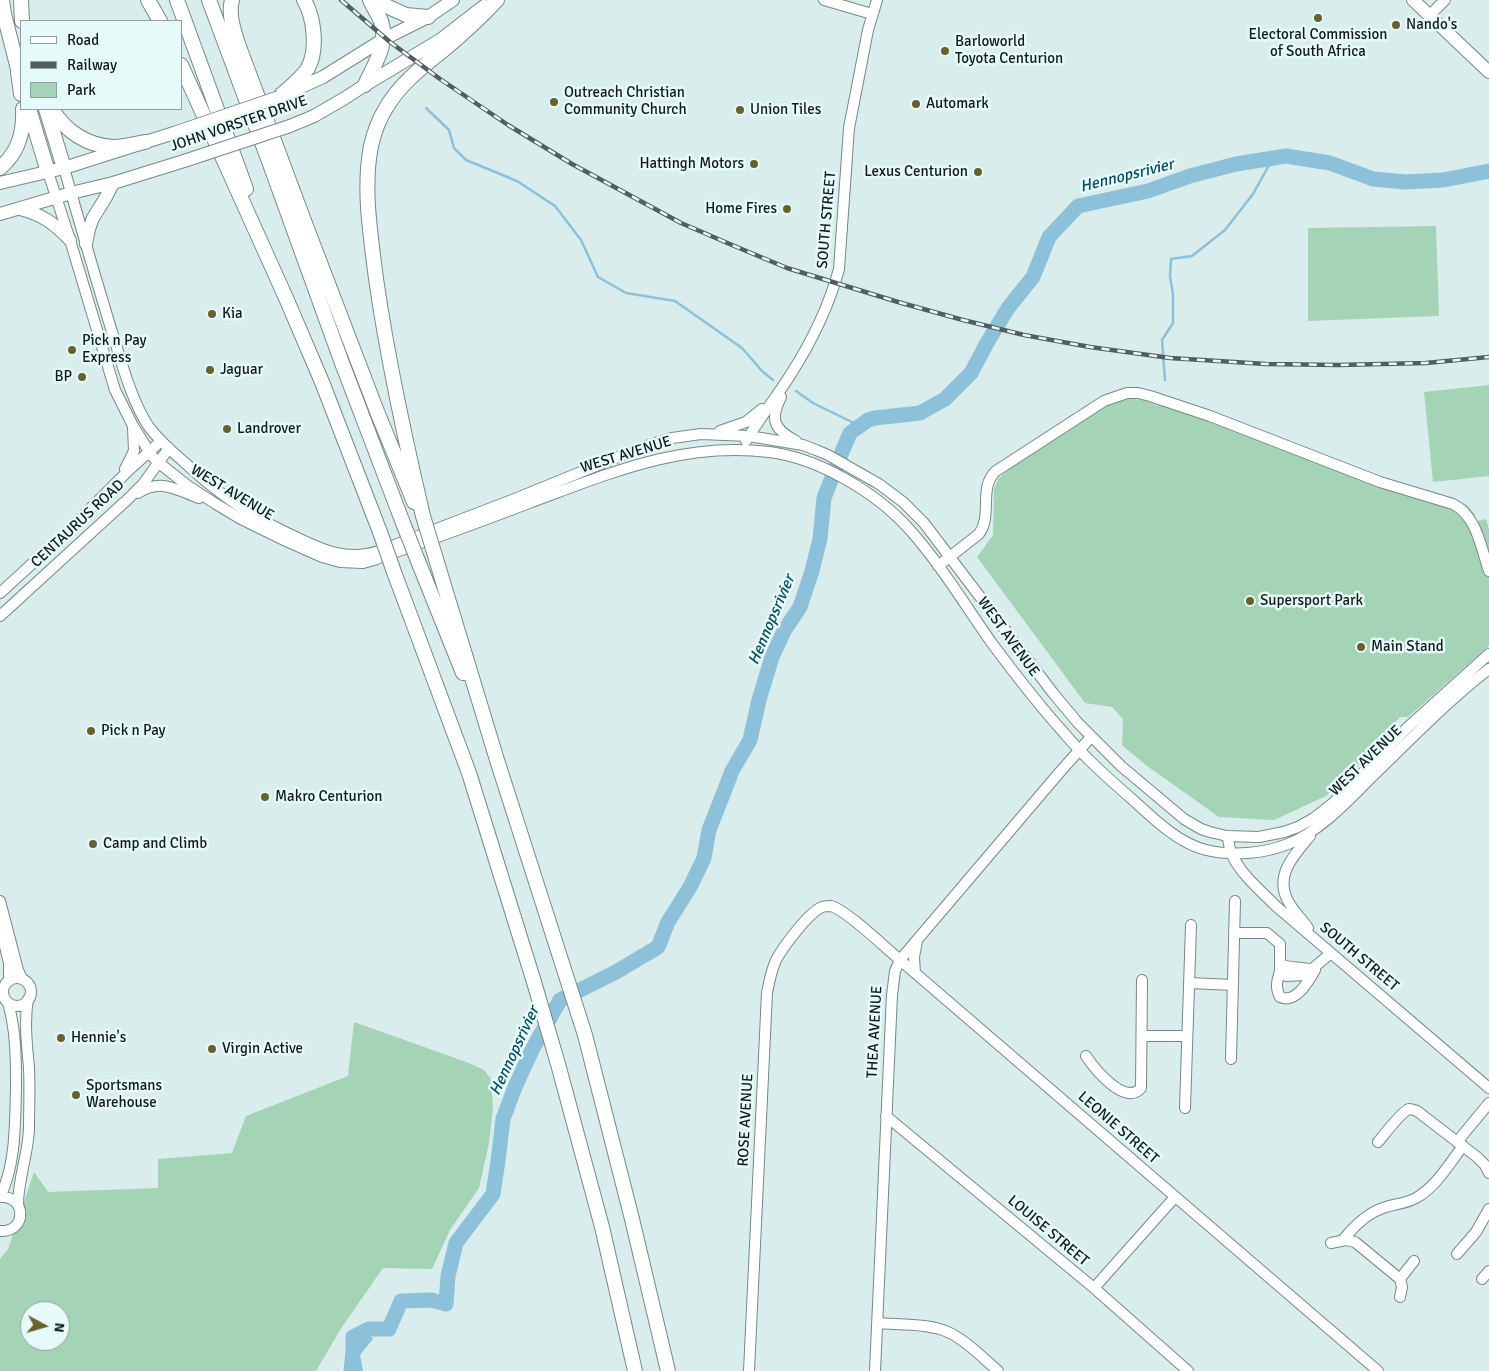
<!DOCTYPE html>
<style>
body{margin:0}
#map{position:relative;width:1489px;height:1371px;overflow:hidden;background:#d9edec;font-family:Signika,sans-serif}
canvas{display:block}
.legend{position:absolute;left:20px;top:20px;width:162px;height:90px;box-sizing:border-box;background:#e6fbf9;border:1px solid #92a1a0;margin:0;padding:6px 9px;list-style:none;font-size:15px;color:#131a1a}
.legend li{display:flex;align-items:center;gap:10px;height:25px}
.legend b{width:25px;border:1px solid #92a1a0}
.north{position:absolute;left:20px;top:1301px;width:50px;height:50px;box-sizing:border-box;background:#e6fbf9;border:1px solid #92a1a0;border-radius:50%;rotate:96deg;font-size:14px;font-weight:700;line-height:20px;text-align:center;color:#131a1a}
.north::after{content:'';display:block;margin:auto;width:18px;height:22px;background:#68612e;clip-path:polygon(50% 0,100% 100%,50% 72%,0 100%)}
</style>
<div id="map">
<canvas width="1489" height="1371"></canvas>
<ul class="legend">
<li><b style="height:6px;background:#fff"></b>Road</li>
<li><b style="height:6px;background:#535f5e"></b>Railway</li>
<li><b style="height:14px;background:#a5d3b5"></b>Park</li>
</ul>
<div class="north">N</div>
</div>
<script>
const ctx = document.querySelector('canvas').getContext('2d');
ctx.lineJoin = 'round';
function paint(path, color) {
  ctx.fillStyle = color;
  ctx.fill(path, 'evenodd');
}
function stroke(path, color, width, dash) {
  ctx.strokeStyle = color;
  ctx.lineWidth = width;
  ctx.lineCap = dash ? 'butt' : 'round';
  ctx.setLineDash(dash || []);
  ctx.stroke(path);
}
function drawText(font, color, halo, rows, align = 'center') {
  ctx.font = font + ' Signika,sans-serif';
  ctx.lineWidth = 5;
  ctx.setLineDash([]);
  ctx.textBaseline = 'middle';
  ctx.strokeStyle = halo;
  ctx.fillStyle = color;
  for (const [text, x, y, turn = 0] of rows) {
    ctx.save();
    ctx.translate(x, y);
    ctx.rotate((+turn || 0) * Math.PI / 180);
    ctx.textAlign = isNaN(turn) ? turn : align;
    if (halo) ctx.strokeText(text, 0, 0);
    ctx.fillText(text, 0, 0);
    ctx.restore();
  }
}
const green = new Path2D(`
 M1436,226L1439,316L1308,321V228Z
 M1489,385V476L1433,482L1424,392Z
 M1162,396L1262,430L1337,461L1381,477L1455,499L1467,505L1474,513L1477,521L1486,519L1489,529V646L1408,717H1400L1393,725L1392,732L1326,796L1274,820L1219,817L1147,766L1122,745L1123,719L1112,707L1085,703L977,557L993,535L994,488L999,478L1010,468L1097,411L1114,402L1129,399L1144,400L1158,406Z
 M354,1022L469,1063L484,1070L491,1079L493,1108L489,1143L479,1188L450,1230L432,1269L383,1268L342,1327L316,1371H0V1259L8,1249L34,1172L48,1192L158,1188V1159L232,1153L246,1116L348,1076ZM30,1311H60V1341H30Z`);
const water = new Path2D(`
 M365,1327L373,1339L360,1355L363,1371H346L350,1357L349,1334Z`);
const stream = new Path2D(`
 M426,108L449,130L454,148L466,160L517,181L555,206L581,240L598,277L626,293L675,301L742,348L762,371L773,380
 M1165,380L1162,340L1173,323V295L1170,276L1171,259L1192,256L1225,230L1253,194L1273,158
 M796,391L813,403L860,426`);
const river = new Path2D(`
 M351,1371L353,1352V1337L369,1329H389L401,1301L431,1300L446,1304L448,1276L456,1243L493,1194L498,1161L503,1119L515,1087L532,1050L560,1000L616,972L658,947L668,922L690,887L704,858L709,830L722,797L732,771L750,740L759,700L772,657L784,631L800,607L812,571L820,539L824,498L842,452L850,433L868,420L875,418L920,413L945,399L971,373L987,343L1008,308L1033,277L1049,237L1078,206L1148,191L1190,176L1236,164L1286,156L1330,163L1373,179L1406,182L1443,180L1489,171`);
const minor = new Path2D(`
 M824,0L872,14
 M1429,16L1445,0
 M64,168C80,224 96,280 113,335C122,364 132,402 149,427C159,440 171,451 184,462C214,490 245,513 283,531C315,546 342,563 379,551L512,500L640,448L672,438L701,434L749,436L803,445L816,450L828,455L879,484L903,502L924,523L1053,693L1078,723L1121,766L1184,819L1201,829L1210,832L1227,836L1259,837L1284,832L1298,827L1314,818L1332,804L1408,727L1489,654
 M48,172L70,240L115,390L133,426L152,456L159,463L188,486L216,504L241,519L286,541L322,557L340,562L363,563L374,560C426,541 478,523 529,503C608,474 682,441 769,452C819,458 877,493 910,530C941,565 965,605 991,642C1014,673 1038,704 1064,733C1085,758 1109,779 1133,800C1154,819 1178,843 1206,850C1232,856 1263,854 1288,844C1323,830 1351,797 1378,771C1414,736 1449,700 1489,669
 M781,397C770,419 773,429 796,441
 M720,431L746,422L762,409
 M746,441C760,418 777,396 791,374C812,341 829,306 839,269L849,128L868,30L877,0
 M125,469L134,451L133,428
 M138,493C162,478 176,490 199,498
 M938,566L979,534C993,515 978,487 996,471L1104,401L1127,393H1138L1150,396L1210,416L1380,482L1453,504C1477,516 1481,548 1489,571
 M0,593L68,531L130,469L161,441
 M0,616L128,499L143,484L169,448
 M1227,836C1229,841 1229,847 1231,852C1238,872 1262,892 1277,907L1489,1088
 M0,901L18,970L22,979
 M0,926L9,963V981
 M1308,928C1302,919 1292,910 1287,899C1275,874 1295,854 1310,836
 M1235,933H1267L1280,944V971L1286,976L1305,975L1331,953
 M1280,964C1290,969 1301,966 1312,970
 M1280,971C1277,981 1275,988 1280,997C1296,1004 1308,982 1315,970
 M915,973L914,957L917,941
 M3 992a14 14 0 1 1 28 0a14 14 0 1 1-28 0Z
 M1190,983L1233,985
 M1143,1036H1187
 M1086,1056C1094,1068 1125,1107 1141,1088L1142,980
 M1231,1059L1235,901
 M1185,1108L1191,925
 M886,1116L1094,1288L1188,1371
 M1378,1142C1384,1135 1401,1112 1409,1109C1412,1109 1414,1110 1417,1111L1477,1157L1485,1165L1489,1173
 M1457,1142L1489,1103
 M0,1197C16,1164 15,1124 16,1087C16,1059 16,1030 8,1003
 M0,1197C27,1195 27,1233 0,1231
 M18,1205C18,1179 28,1155 29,1129C29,1109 30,1088 29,1068C27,1045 24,1022 28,999
 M1343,1240C1354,1226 1368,1212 1386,1207C1396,1204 1407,1203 1416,1198C1436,1187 1449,1164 1463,1146
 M1331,1243L1346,1240L1355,1242L1400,1279L1402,1287L1400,1297
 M1457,1254L1476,1232L1489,1209
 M1400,1279L1414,1261
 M1482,1279L1489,1271
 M1094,1288L1175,1197
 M877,1323C899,1325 930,1323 950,1333C968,1342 983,1358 998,1371
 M749,1371L767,993C769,982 771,971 776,960C783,947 807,915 820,908C823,906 827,906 831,906C845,909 887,949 900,960L1378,1371
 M875,1371L892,995L895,971L900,960L1059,773L1091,737`);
const major = new Path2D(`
 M1413,0L1489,72
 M286,94L323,77L384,39L428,17L453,0
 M290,126L314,116L345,98L365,85L440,40L484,6
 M0,183L64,168L174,133
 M20,209C43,215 54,223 70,240
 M0,214L71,193L113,183L184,161
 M86,244L89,229L93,218L106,197L113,183`);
const highway = new Path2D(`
 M2,0L4,14L21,81
 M21,0L22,21
 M148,0L160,21
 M177,0L246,189
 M209,0L270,164L342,363L403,523
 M232,0C228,14 234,31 238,44L306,226L378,414L414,502
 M373,0L406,15L428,17
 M181,65L286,298L322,382L380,532
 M18,72L21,94
 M365,85C374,65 389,44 381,21C378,14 373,7 370,0
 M281,95C290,87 302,78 308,68C318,49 314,17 304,0
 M29,109L48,172
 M46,109L64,168
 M52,109C65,131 87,146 114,147C124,147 135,144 145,142
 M0,168C19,152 24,132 23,109
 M423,516C404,435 386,353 375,271C370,230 363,187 371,146C374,133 379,119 386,108C401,82 425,65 447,47C465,32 481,17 497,0
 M436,559L497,760L585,1035L632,1219L668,1371
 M420,566L463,673
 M394,572L469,773L534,982L558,1064L602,1227L635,1371`);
const rail = new Path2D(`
 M341,0L390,42L440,79L508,125L572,164L681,223L732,245L787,268L898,302L963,320L1024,335L1090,347L1170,358L1266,364L1338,365L1426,363L1489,357`);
const majorBridge = new Path2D(`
 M174,133L279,97
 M184,161L290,126`);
const highwayBridge = new Path2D(`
 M423,516L436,559
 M403,523L420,566
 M380,532L394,572`);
const markers = [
 [1318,18,5,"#68612e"],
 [1396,25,5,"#68612e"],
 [945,51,5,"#68612e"],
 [554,102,5,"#68612e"],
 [916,104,5,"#68612e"],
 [740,110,5,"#68612e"],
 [754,164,5,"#68612e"],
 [978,172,5,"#68612e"],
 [787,209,5,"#68612e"],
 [212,314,5,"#68612e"],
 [72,350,5,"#68612e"],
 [210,370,5,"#68612e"],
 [82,377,5,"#68612e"],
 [227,429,5,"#68612e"],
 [1250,601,5,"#68612e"],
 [1361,647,5,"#68612e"],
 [91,731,5,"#68612e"],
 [265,797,5,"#68612e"],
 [93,844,5,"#68612e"],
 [61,1038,5,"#68612e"],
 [212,1049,5,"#68612e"],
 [76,1095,5,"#68612e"]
];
const poiNames = [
 ["Nando's",1406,25],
 ["Electoral Commission",1318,35,"center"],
 ["of South Africa",1318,52,"center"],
 ["Barloworld",955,42],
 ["Toyota Centurion",955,59],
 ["Outreach Christian",564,93],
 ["Community Church",564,110],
 ["Automark",926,104],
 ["Union Tiles",750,110],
 ["Hattingh Motors",744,164,"right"],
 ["Lexus Centurion",968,172,"right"],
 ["Home Fires",777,209,"right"],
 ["Kia",222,314],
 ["Pick n Pay",82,341],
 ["Express",82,358],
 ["Jaguar",220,370],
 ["BP",72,377,"right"],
 ["Landrover",237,429],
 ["Supersport Park",1260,601],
 ["Main Stand",1371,647],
 ["Pick n Pay",101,731],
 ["Makro Centurion",275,797],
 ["Camp and Climb",103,844],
 ["Hennie's",71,1038],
 ["Virgin Active",222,1049],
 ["Sportsmans",86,1086],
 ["Warehouse",86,1103]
];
const streetNames = [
 ["JOHN VORSTER DRIVE",239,124,-19],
 ["SOUTH STREET",827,220,-85],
 ["WEST AVENUE",626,455,-17],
 ["WEST AVENUE",232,493,31],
 ["CENTAURUS ROAD",78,524,-43],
 ["WEST AVENUE",1008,637,54],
 ["WEST AVENUE",1366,761,-44],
 ["SOUTH STREET",1359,957,40],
 ["THEA AVENUE",875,1032,-87],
 ["ROSE AVENUE",746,1120,-87],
 ["LEONIE STREET",1118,1128,41],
 ["LOUISE STREET",1048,1231,40]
];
const waterNames = [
 ["Hennopsrivier",1127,176,-14],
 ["Hennopsrivier",772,620,-67],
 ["Hennopsrivier",515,1051,-65]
];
paint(green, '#a5d3b5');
paint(water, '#8dc0d9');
stroke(stream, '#8dc0d9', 2.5);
stroke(river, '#8dc0d9', 15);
stroke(minor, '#768988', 12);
stroke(major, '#768988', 14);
stroke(highway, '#768988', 16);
stroke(minor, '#fff', 10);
stroke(major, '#fff', 12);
stroke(highway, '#fff', 14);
stroke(rail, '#535f5e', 4.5);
stroke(rail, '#e6fbf9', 2.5, [8]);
stroke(majorBridge, '#768988', 14, []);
stroke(highwayBridge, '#768988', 16, []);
stroke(majorBridge, '#fff', 12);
stroke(highwayBridge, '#fff', 14);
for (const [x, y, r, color] of markers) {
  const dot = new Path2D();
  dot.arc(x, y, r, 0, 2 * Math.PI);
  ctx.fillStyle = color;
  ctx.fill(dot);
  stroke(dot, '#e6fbf9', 2);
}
drawText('15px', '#131a1a', '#e6fbf9', poiNames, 'left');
drawText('15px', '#131a1a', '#e6fbf9', streetNames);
drawText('italic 16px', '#054d65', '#e6fbf9', waterNames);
</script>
